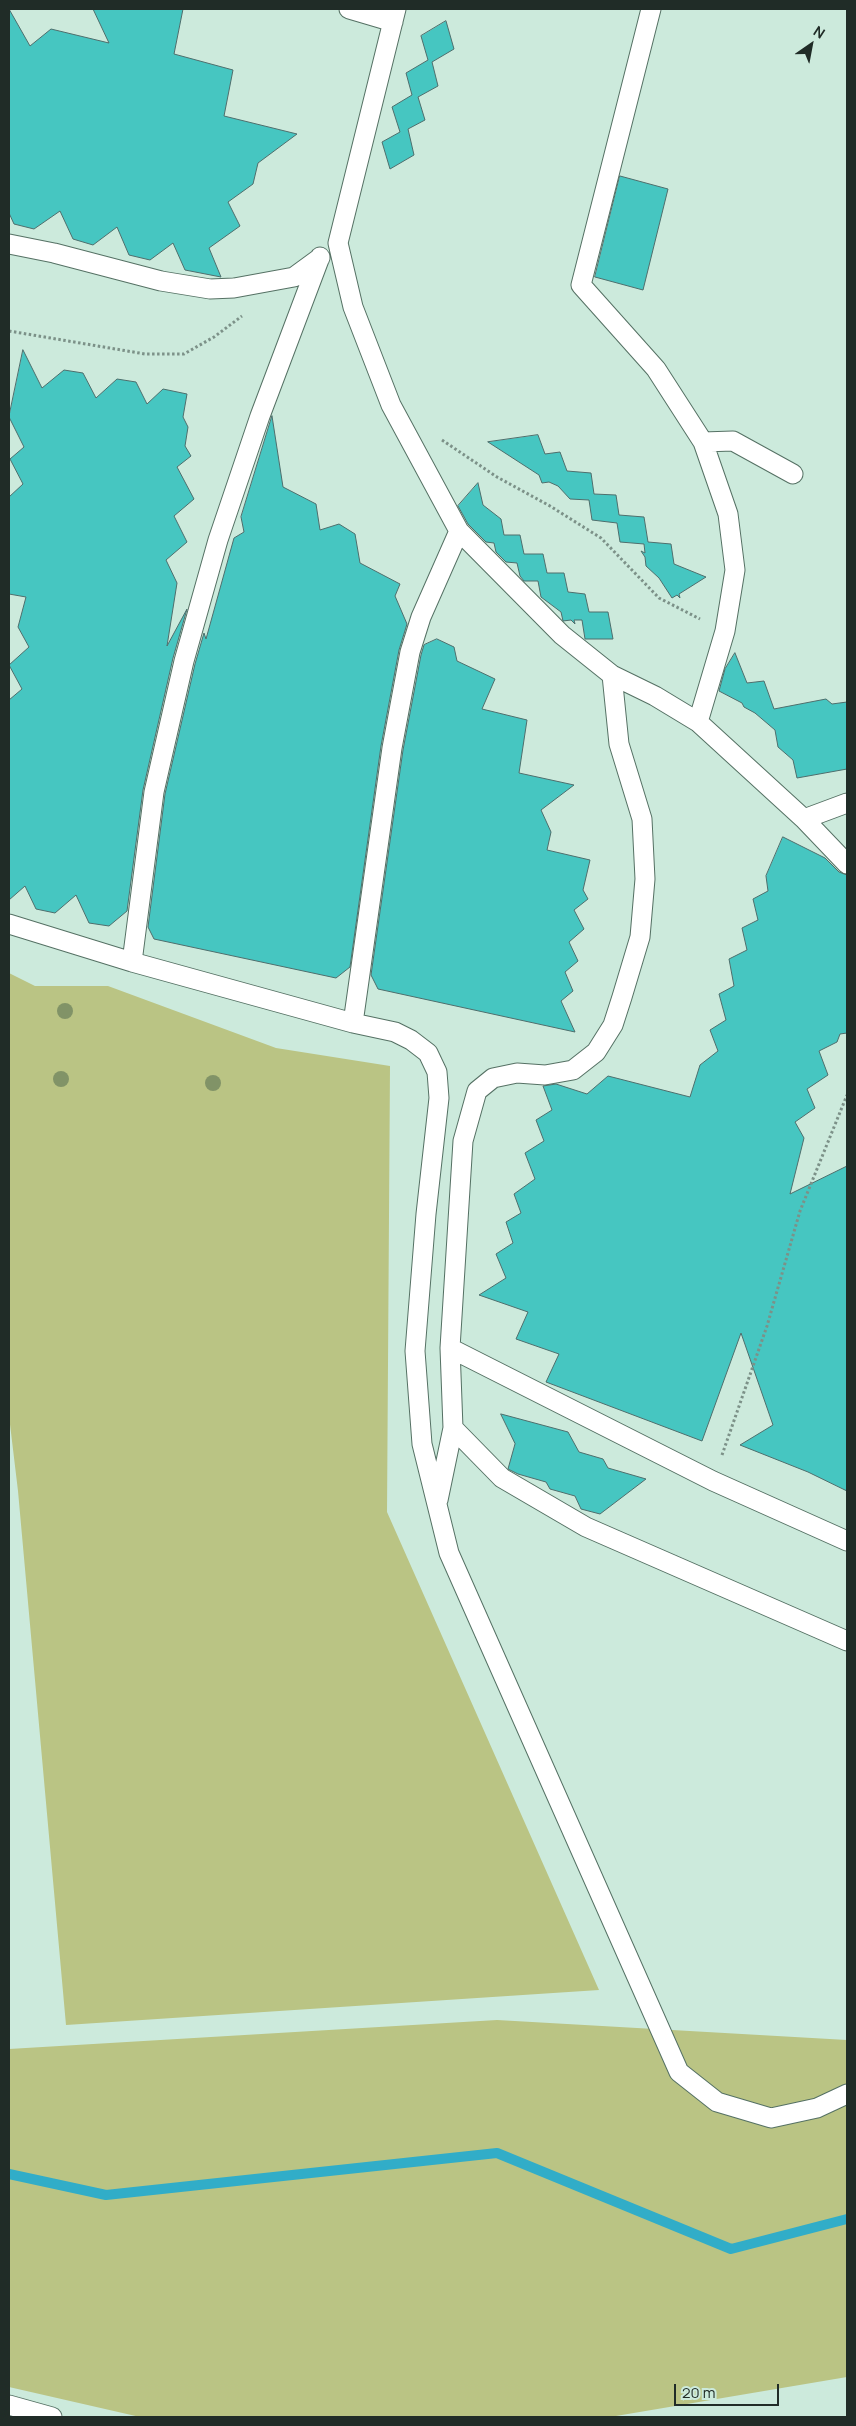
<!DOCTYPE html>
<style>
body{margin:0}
#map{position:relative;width:856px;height:2426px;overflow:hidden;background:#cceadc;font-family:Manrope,sans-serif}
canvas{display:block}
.frame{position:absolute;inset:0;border:10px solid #202c27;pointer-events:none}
.north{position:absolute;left:786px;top:20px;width:50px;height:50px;-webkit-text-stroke:4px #cceadc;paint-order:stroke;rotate:33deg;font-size:14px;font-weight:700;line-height:20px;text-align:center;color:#202c27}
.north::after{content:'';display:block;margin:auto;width:18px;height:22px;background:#202c27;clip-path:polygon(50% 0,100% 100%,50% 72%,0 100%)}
.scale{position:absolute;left:674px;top:2384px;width:105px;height:22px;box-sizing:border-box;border:2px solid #202c27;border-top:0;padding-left:6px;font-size:15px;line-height:18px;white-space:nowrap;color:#202c27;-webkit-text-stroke:4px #cceadc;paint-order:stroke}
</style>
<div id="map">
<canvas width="856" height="2426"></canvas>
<div class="frame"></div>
<div class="north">N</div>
<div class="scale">20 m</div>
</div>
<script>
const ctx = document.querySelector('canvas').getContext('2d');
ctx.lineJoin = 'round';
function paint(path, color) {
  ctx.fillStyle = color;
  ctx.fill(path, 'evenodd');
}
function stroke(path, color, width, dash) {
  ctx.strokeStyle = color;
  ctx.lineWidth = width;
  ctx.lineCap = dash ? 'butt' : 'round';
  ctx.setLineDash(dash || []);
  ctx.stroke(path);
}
const green = new Path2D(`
 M9,973L35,986H108L276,1048L390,1066L387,1512L599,1990L66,2025L18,1491L9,1416Z
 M497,2020L847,2040V2377L610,2417H140L9,2387V2049Z`);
const stream = new Path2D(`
 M9,2174L106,2195L497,2153L731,2249L847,2219`);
const building = new Path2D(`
 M9,9L30,46L51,29L109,43L93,9H183L174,54L233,70L224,116L297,134L258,163L253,184L228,202L240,226L209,248L221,277L185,270L173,243L150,260L129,255L117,227L93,245L73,239L60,211L34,229L14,224L9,213Z
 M446,21L454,49L432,62L438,86L418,97L425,120L408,129L414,155L390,169L382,142L400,132L392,107L412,95L406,73L428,60L421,36Z
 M620,176L668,189L643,290L595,277Z
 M23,350L42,388L64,370L83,373L96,398L117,379L136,382L147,404L163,389L187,394L183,417L188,427L185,446L191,456L177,467L194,499L174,516L187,542L166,560L177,583L167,646L187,609L173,658L143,790L127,911L109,926L89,923L76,895L55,913L36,909L25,886L9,900V700L22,689L9,665L29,647L18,627L26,597L9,594V497L23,484L10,459L24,447L9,417Z
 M272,416L283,487L316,504L320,530L339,524L355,534L360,563L400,584L395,596L407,624L399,650L381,746L350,967L336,978L154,939L148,927L165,794L195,664L204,633L206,639L234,538L244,532L241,517Z
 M538,435L545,454L560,452L567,471L591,473L594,494L616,495L619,515L644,517L648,542L671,544L674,564L706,577L679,594L680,598L677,595L672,598L659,578L646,566L645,557L641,551L645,553L644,544L620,542L617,523L592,520L589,500L570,499L558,486L549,482L542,483L539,475L488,442Z
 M478,483L483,505L501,519L504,535H520L524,554H543L547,573H564L568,592L585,594L589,612H608L613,639H585L582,620H574L575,624L571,620L563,621L561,612L541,597L538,581H524L520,576L517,563L506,562L496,552L494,543L486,542L468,524L458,506Z
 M437,639L454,647L457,661L495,679L482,709L527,720L519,773L574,785L541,810L551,832L547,850L590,860L583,890L588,899L574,910L584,929L569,942L578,961L565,972L573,991L561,1001L575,1032L378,989L371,975L403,750L421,655L424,645Z
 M735,653L747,683L764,681L774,709L826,699L832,704L847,702V769L797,778L793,760L778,747L775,730L755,713L744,707L742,703L719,691L725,669Z
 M783,837L825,858L839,872L847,875V1033L840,1034L837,1042L819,1051L828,1075L807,1089L815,1108L795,1122L804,1138L790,1194L847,1166V1491L808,1472L740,1445L773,1425L741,1333L702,1441L546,1382L559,1354L516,1339L528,1312L479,1295L506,1278L496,1254L513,1243L506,1222L521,1213L514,1194L535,1179L525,1153L544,1141L536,1120L552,1110L543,1086L556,1084L587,1094L608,1076L690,1097L700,1065L718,1051L710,1030L726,1020L719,994L734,986L729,959L747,950L742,928L758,920L753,899L768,891L766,876Z
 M501,1414L568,1432L579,1452L603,1459L608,1468L646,1479L600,1514L581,1509L575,1496L550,1489L546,1482L518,1474L508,1469L515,1444Z`);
const path = new Path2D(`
 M9,331L145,354H184L214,337L242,316
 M442,440L497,477L550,506L601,538L659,598L700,619
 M722,1455L767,1326L800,1211L847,1095`);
const service = new Path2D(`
 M349,9L393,22
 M396,9L338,243L353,307L391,405L459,531L562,635L612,675L655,696L698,722L804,819L847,803
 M651,9L581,285L656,369L703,442L728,514L735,570L725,631L698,722
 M9,244L54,253L161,281L210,289L234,288L294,277L320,258
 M703,442L733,441L793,474
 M804,819L847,864
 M9,924L132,962L353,1023L395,1032L411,1040L428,1053L437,1072L439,1098L426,1214L415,1351L422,1444L449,1553L679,2072L717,2102L771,2118L817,2108L847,2094
 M132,962L154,792L184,661L218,540L260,416L320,257
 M353,1023L392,748L410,652L421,617L459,531
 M450,1348L713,1481L847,1541
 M453,1428L502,1478L586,1527L847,1641
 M438,1500L453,1428L450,1348L463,1141L477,1091L493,1078L517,1073L545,1075L573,1070L596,1052L613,1025L622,997L640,937L645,879L642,819L619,744L612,675
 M9,2405L52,2417`);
const trees = [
 [65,1011],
 [61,1079],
 [213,1083]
];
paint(green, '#bac484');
stroke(stream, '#31adc8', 10);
paint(building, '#46c6c1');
stroke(building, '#4e6e6c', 1);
stroke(service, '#557164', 21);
stroke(path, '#7c9188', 3, [2.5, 2.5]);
stroke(service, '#fff', 19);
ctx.fillStyle = '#819367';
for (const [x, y] of trees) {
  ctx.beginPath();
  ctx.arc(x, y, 8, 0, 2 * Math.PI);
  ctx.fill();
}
</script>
